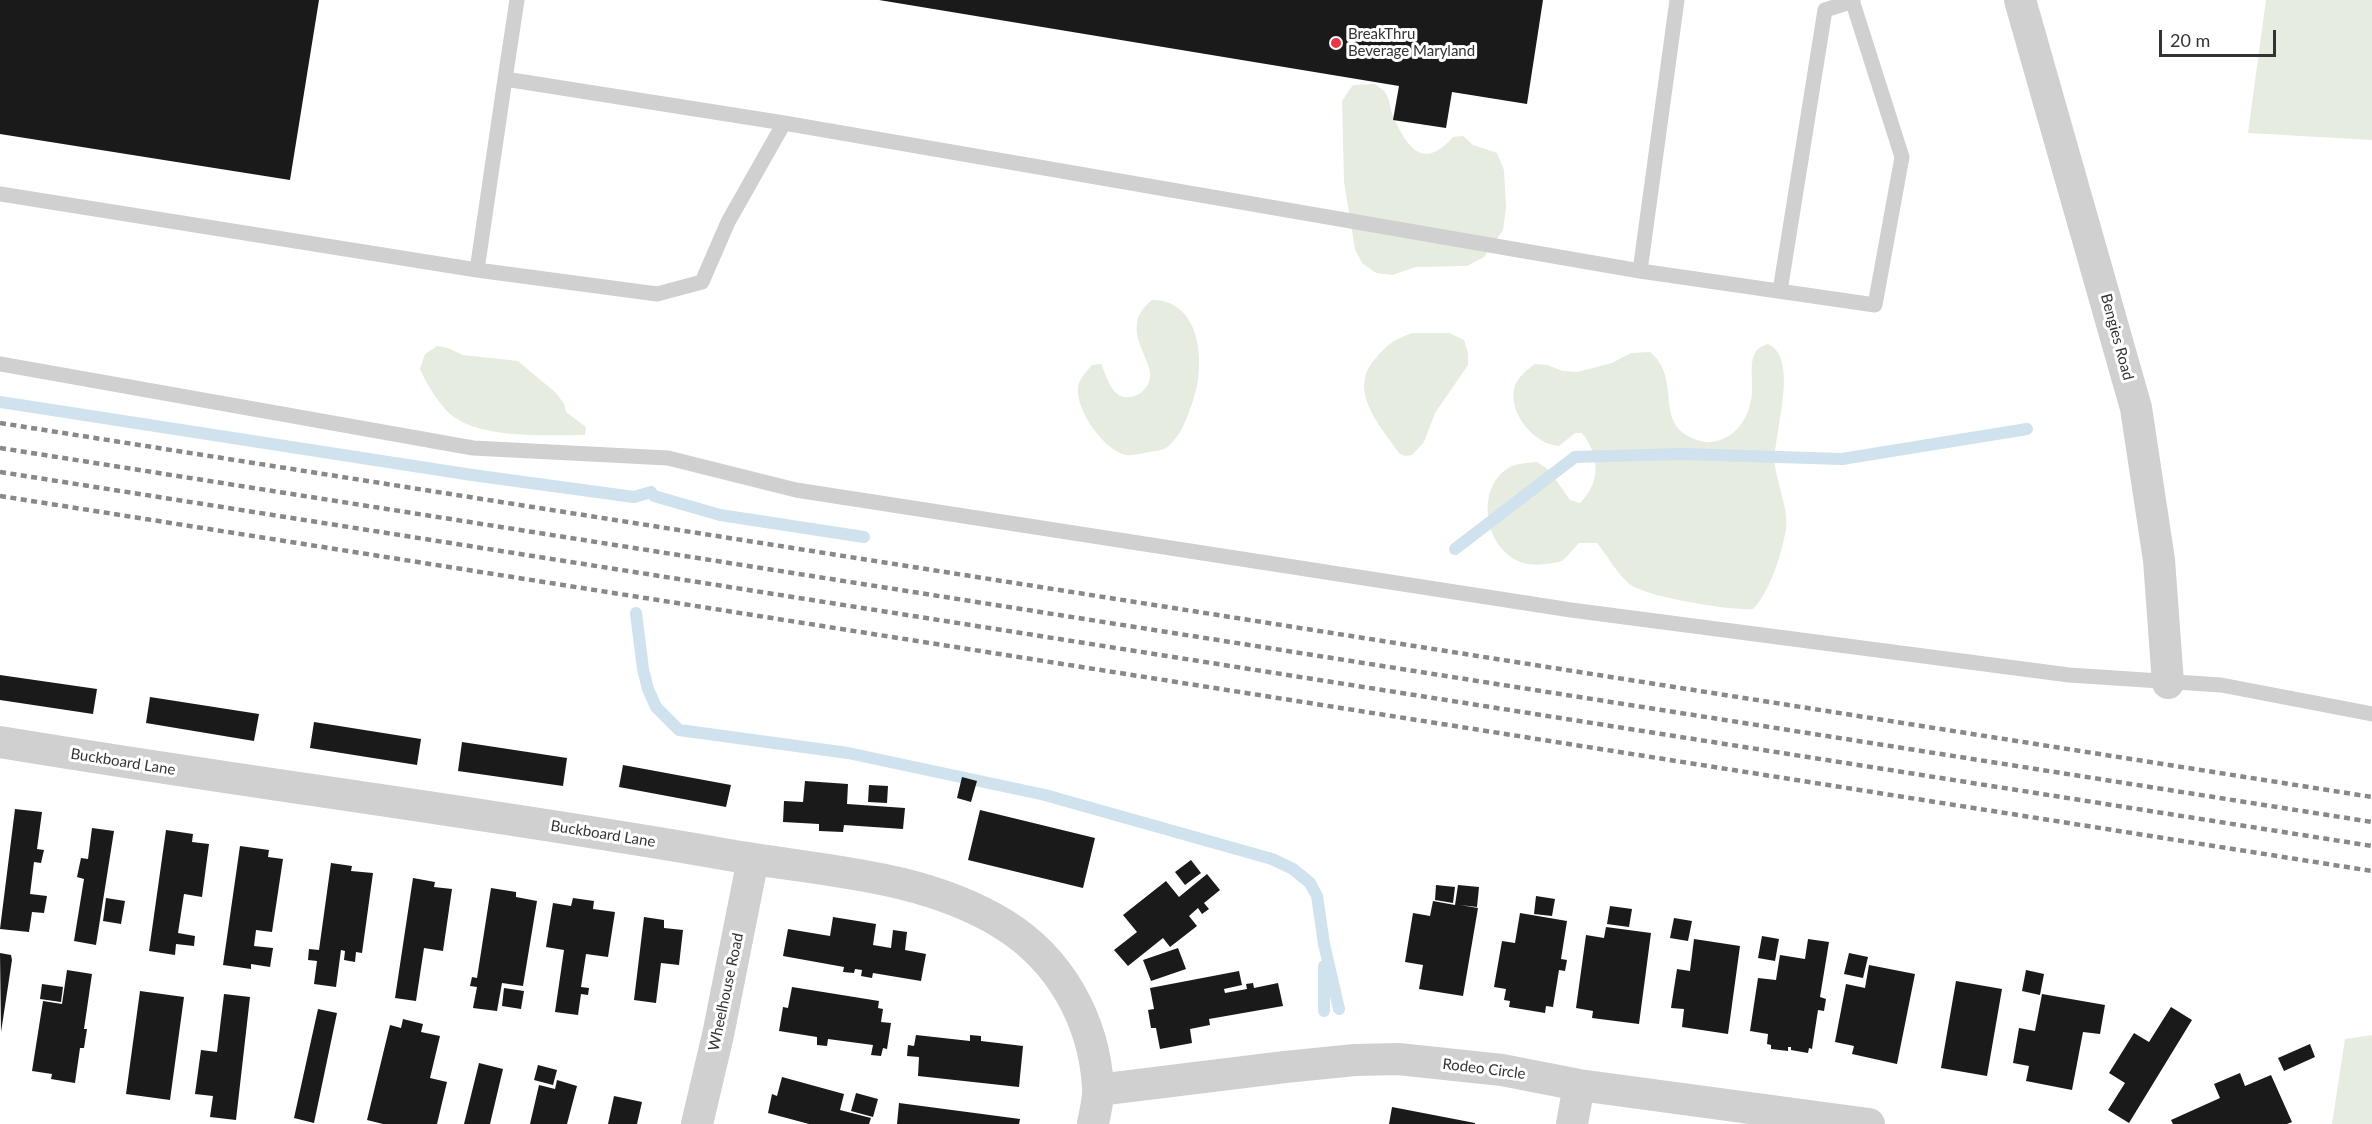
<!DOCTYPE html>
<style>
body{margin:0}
#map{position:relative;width:2372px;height:1124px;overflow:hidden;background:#fff;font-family:Lato,sans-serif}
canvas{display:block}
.scale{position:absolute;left:2159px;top:30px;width:117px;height:27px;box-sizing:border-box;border:3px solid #333;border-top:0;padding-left:8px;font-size:18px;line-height:21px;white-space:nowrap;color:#333;-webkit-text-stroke:4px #fff;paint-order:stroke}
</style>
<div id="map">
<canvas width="2372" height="1124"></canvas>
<div class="scale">20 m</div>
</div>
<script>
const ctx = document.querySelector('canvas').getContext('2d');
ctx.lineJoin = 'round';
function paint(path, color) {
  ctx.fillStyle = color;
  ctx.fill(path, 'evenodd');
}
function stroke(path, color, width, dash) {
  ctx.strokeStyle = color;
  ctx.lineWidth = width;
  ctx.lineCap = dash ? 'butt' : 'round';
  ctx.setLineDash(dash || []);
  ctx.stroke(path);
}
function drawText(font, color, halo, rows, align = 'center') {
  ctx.font = font + ' Lato,sans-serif';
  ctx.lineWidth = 6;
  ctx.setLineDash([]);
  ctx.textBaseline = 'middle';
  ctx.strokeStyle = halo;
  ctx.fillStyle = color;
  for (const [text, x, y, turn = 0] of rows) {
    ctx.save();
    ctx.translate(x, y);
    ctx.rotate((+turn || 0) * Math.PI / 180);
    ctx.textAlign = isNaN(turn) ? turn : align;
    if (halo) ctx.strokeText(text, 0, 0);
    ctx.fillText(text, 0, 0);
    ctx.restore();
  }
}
const green = new Path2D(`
 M2266,0H2372V140L2248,133Z
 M1375,84C1379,87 1384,90 1386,94C1390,100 1390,109 1393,116C1407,148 1423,171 1453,137L1463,136L1473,145L1497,153L1504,170L1506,208L1503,230L1484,257L1467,266L1416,267L1392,275L1376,273L1362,263L1355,249L1344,182L1342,101L1353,85Z
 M1152,300C1175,299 1191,316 1196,337C1202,361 1199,387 1190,409C1186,421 1180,435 1170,445C1165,450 1156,451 1149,452C1143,453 1133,456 1126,455C1104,450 1076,411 1078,388C1079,379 1086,372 1092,365L1101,364C1106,374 1110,394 1124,397C1138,399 1152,387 1150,372C1147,356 1134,340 1137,323C1138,313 1145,306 1152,300Z
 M1412,333H1449L1464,340L1468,353V365L1435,413L1424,442L1412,455L1405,456L1399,453C1380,425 1347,391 1375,359C1389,343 1392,341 1412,333Z
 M1768,344C1801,359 1772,437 1775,465C1777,484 1789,511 1786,529C1782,553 1770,592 1753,609C1732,611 1644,597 1628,583C1616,572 1607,555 1597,543H1579C1574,548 1569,555 1563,560C1559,563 1551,563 1546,564C1488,574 1468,490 1510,467C1517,463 1529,463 1537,462L1549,470L1570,500L1580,503C1601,482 1600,456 1582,433H1575L1559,446C1534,444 1509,414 1514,389C1516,378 1527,370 1535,364L1547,365L1563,371L1577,372L1612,363L1631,353L1650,352C1653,355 1657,358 1659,362C1678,391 1655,429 1701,441C1711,444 1718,441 1727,437C1743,428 1752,408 1752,390C1753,374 1746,349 1768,344Z
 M437,346L448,348L463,355L518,361L556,393L564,404L566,412L586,427L585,435C548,435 485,439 454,417C442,409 425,382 420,369L425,354Z
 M2372,1035V1124H2332L2345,1039Z`);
const stream = new Path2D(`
 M0,402L472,475L634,497L651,492L654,496L720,515L864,537
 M1455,549L1575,457L1682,454L1842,459L2027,429
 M636,613L643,669L648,689L656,707L679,730L848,753L1045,795L1272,859L1293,869L1310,883L1317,896L1324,944L1339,1009
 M1324,966V1011`);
const building = new Path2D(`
 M0,0H319L290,180L0,134Z
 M879,0H1543L1527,104L1452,92L1446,128L1393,120L1399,86Z
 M0,675L97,689L93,714L0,700Z
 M150,697L259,714L254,741L146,723Z
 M314,722L421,739L417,765L310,748Z
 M462,742L567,758L563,786L458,771Z
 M623,765L731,785L726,807L619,787Z
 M962,777L977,781L971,802L957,798Z
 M805,781L848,784L847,804L905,808L903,829L844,825L843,832L819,831V824L783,822L784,801L803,802Z
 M869,785L888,786L887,803L868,802Z
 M15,809L42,812L37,849L44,850L41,863L34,862L30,894L47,896L44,913L32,912L29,932L0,929Z
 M980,810L1095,838L1083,888L968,860Z
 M92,828L114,831L96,945L74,941L84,879L77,877L81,858L88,859Z
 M166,830L193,834L192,842L209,844L202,897L184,894L178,933L195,936L194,946L176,944L175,955L149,951Z
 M240,846L269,850L268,857L283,859L272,932L256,930L254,946L273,948L270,967L251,964V969L223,965Z
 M1191,860L1201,873L1185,885L1175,872Z
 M331,863L352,866L351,871L373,873L362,953L356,952L355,962L344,960L345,951L341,950L336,987L314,984L317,961L308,960L309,949L319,950Z
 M1207,874L1220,890L1204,903L1209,909L1202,914L1198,908L1189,916L1197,926L1170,947L1163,938L1128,966L1114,950L1137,932L1123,915L1166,881L1179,897Z
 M413,878L435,882L434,887L452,889L443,951L424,948L416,1001L395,998Z
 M1436,885L1455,887L1453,903L1435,900Z
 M1458,885L1479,887L1477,907L1460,905L1478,908L1463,996L1419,989L1423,965L1405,962L1413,913L1430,916L1433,901L1455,905Z
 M491,888L516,892V897L537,901L523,986L502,983L497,1011L473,1008L477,987L470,986L472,977L477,978Z
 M1536,896L1555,899L1552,916L1534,914Z
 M106,898L125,901L121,924L103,921Z
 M573,898L594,901L593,909L615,912L608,957L586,954L581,987L589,988L588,995L581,994L578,1015L555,1012L564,950L546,947L553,903L571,906Z
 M1610,906L1632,909L1629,927L1607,924Z
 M1520,913L1567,921L1561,959L1567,960L1565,971L1559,970L1553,1007L1546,1006L1545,1013L1509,1007L1510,1001L1504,1000L1506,989L1494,987L1502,941L1515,943Z
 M644,917L664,920V928L683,930L679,965L661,963L656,1003L634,1000Z
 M833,917L876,924L873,945L891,948L893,930L907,932L905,950L926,954L921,981L873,973L872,978L861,976L862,970L855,969L854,973L843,972L844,967L783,956L788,929L830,936Z
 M1674,918L1692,921L1688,941L1670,938Z
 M1606,927L1651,933L1639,1024L1592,1018L1593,1011L1576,1008L1586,935L1604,938Z
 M1762,936L1779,939L1775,961L1758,958Z
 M1694,939L1740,946L1728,1034L1682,1027L1684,1009L1671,1008L1677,969L1690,971Z
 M1808,939L1829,942L1820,997L1826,999L1824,1011L1818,1010L1812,1049L1809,1048L1808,1053L1791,1050V1047H1788V1051L1771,1049V1045L1767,1044L1768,1034L1750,1031L1758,978L1776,980L1780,955L1805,959Z
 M1178,948L1186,969L1151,981L1143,960Z
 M0,953L11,955L12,960L1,1032Z
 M1849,953L1868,957L1863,978L1844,974Z
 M1869,965L1915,974L1897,1064L1852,1054L1854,1046L1835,1042L1846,984L1865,988Z
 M67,970L92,974L84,1029H87L84,1048H80L75,1083L51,1079L52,1074L32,1071L43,1001L62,1004Z
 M2026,970L2044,974L2040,995L2022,991Z
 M1239,971L1242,985L1224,989L1225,993L1247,989L1246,984L1253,983L1254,988L1278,983L1283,1006L1209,1019L1210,1025L1190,1029L1192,1043L1160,1049L1156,1028H1151L1148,1010L1154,1009L1150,988Z
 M1956,981L2002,989L1987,1076L1941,1068Z
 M42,984L63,987L61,1002L40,999Z
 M792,987L879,1001L878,1008L883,1009L881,1022L891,1023L887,1049L883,1048L881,1056L871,1055L873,1045L828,1039L827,1046L817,1045V1037L779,1031L783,1007L788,1008Z
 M504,988L524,991L521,1009L502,1006Z
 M140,991L184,997L170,1100L126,1094Z
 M224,994L250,997L236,1120L210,1117L213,1096L195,1094L201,1050L217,1052Z
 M2042,994L2105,1005L2100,1034L2083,1032L2072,1090L2026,1081L2029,1066L2013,1063L2019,1028L2035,1031Z
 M2171,1007L2192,1020L2129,1123L2108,1110L2125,1083L2109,1073L2134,1033L2149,1042Z
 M318,1009L337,1013L314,1123L294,1118Z
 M403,1019L423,1024L421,1032L440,1036L430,1078L447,1082L437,1124H383L367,1120L390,1025L401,1028Z
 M916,1035L970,1041V1035L981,1036V1041L1023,1046L1019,1087L918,1076L919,1057L907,1056L908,1045L914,1046Z
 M2310,1044L2315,1057L2284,1071L2278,1058Z
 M479,1063L503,1069L490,1124H464Z
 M538,1065L557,1070L553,1085L534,1080Z
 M2240,1073L2245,1086L2271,1075L2292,1122L2287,1124H2173L2171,1120L2220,1098L2214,1084Z
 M782,1077L844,1094L840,1110L871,1118L869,1124H809L768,1113L772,1094L777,1096Z
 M557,1080L577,1086L567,1124H530L539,1085L555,1089Z
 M856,1093L878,1099L873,1117L851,1111Z
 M614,1096L642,1102L637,1124H608Z
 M899,1103L1020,1119L1019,1124H897Z
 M1392,1107L1475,1123V1124H1389Z`);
const service = new Path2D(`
 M517,0L505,79L784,123L1640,271L1677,0
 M505,79L477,270L657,294L702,282L728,222L784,123
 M0,194L477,270
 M1640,271L1875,305L1902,157L1852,0
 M1780,291L1825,10L1853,1
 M0,364L473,448L668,458L796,490L1571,610L2069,675L2221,685L2372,714`);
const minor = new Path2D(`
 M2020,0L2136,408L2159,560L2168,683
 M0,742C241,782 483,812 723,854C817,871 920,873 1003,924C1060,959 1094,1020 1098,1087C1099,1099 1095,1112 1093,1124
 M1098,1090L1285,1067L1355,1060L1398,1059L1502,1070L1579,1085L1869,1124
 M697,1124L718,1035L753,859
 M1572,1124L1579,1085`);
const rail = new Path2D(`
 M0,423L2372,797
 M0,448L2372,822
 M0,472L2372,846
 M0,496L2372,871`);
const markers = [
 [1336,43,6,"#e63946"]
];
const poiNames = [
 ["BreakThru",1348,34],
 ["Beverage Maryland",1348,51]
];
const streetNames = [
 ["Bengies Road",2117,337,75],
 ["Buckboard Lane",123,762,9],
 ["Buckboard Lane",603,834,9],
 ["Wheelhouse Road",726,992,-78],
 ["Rodeo Circle",1484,1069,7]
];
paint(green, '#e6ecdf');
stroke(stream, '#cfe2ee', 12);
paint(building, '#1a1a1a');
stroke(service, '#d0d0d0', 15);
stroke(minor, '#d0d0d0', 32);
stroke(rail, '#888', 4.5, [6, 4.5]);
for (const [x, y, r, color] of markers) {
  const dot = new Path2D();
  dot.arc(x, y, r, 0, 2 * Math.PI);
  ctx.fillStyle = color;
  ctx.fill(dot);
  stroke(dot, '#fff', 2);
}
drawText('15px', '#333', '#fff', poiNames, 'left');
drawText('15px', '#333', '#fff', streetNames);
</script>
